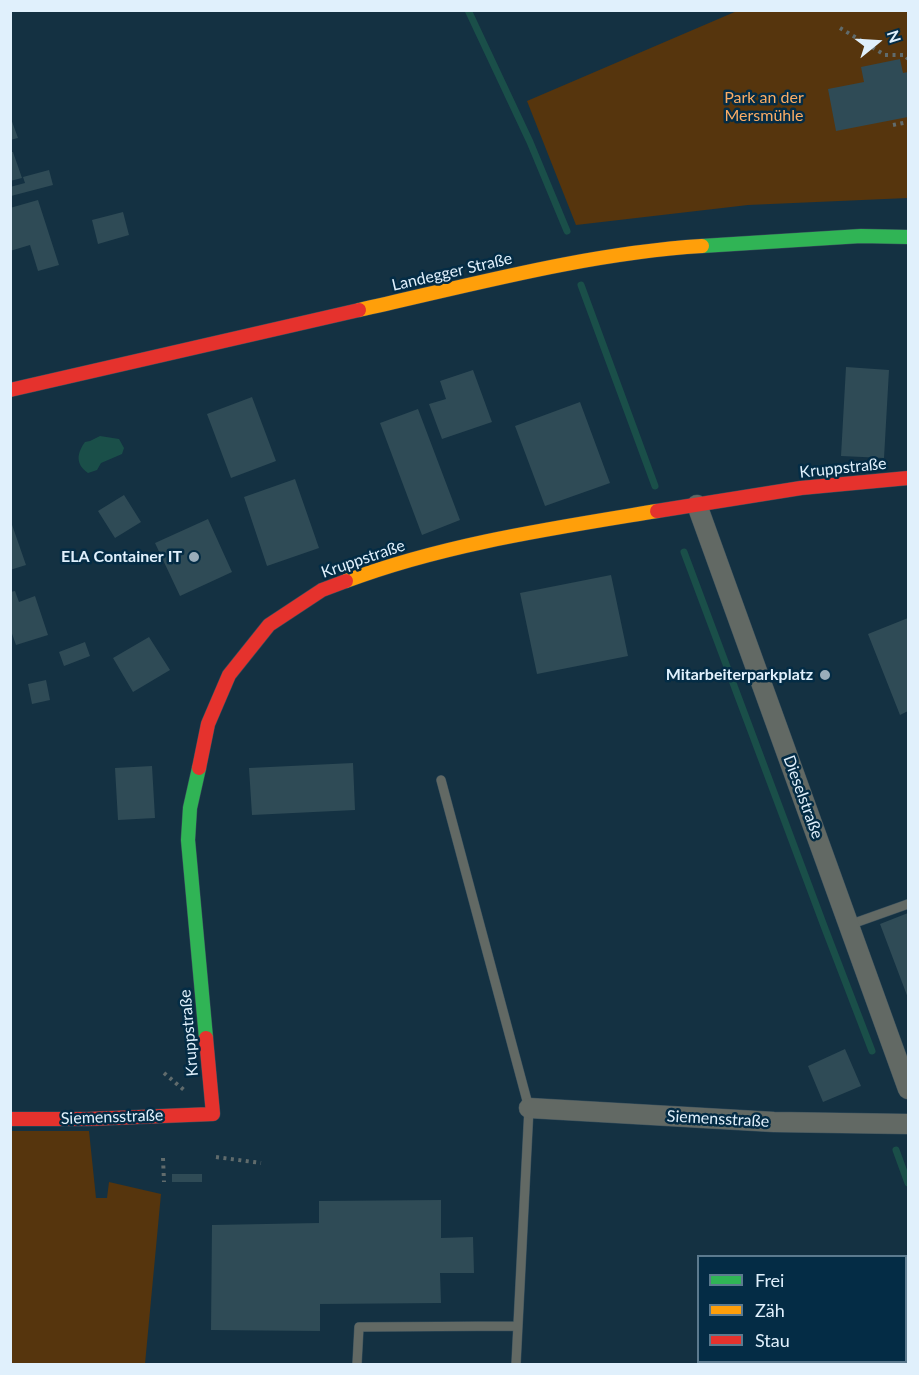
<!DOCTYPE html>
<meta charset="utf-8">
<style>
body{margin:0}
#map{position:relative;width:919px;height:1375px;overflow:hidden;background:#143142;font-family:Lato,sans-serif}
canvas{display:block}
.frame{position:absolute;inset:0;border:12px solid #e0f0fc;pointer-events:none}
.legend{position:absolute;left:697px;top:1255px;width:210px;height:108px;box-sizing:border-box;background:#042c45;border:2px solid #5c7a8e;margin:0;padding:8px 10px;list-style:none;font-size:18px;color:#e0f0fc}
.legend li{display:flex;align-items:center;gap:12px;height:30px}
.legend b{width:30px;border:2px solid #5c7a8e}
.north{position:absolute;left:847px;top:12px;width:60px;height:60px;-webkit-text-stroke:4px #042c45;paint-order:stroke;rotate:72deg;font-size:16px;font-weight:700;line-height:24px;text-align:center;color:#e0f0fc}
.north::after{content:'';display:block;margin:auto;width:21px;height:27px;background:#e0f0fc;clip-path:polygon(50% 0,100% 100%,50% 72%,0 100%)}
</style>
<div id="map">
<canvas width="919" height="1375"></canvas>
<div class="frame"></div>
<ul class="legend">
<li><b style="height:8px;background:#30b455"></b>Frei</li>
<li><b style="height:8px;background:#ff9f0a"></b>Zäh</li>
<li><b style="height:8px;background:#e5322d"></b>Stau</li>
</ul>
<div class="north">N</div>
</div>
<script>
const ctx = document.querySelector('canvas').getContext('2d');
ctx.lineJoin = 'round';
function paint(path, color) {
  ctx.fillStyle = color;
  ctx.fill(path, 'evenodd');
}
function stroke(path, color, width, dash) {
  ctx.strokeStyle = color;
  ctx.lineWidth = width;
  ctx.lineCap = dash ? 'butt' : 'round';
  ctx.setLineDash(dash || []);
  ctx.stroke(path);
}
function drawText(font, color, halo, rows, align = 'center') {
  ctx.font = font + ' Lato,sans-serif';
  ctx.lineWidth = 5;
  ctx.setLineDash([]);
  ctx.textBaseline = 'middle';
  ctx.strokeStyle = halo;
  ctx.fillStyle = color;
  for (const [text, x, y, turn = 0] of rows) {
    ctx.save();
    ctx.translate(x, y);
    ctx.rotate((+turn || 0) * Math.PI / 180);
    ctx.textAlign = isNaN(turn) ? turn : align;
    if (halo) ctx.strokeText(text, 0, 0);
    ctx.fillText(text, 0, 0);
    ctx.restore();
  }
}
const green = new Path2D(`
 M737,11H908V198L748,205L576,225L527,101Z
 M11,1131H89L96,1198H107L109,1182L161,1194L145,1364H11Z`);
const water = new Path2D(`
 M100,436L119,439L124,448L122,454L101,463L97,470L88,473C75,464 77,453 85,442L90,441Z`);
const stream = new Path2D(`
 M468,10L530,142L567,231
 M581,285L655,486
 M684,552L824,926L872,1051
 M896,1150L908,1183`);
const building = new Path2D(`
 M900,59L903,73L908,72V117L836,131L828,89L864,82L861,67Z
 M10,116L18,138L10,140Z
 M10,152H13L22,178L10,181Z
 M49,170L53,185L11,196L10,187L25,183L23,177Z
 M38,200L59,265L38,271L30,245L10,251V208Z
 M123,212L129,235L98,244L92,220Z
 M846,367L889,370L884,458L841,456Z
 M473,370L492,422L442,439L429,404L446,399L440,381Z
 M252,397L276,461L231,478L207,414Z
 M580,402L610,483L545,506L515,426Z
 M418,409L460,520L422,535L380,423Z
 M295,479L319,548L267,566L244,497Z
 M124,495L141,522L115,538L98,511Z
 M10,519L26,565L10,570Z
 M208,519L232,572L180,596L155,543Z
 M611,575L628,656L537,674L520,593Z
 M15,591L19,602L35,596L48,635L16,645L10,628V592Z
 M908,618V711L900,715L868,634Z
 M149,637L170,670L133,692L113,658Z
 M85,642L90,656L64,666L59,652Z
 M46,680L50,700L32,704L28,684Z
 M353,763L355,810L252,815L249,768Z
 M152,766L155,818L118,820L115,768Z
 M908,913V998L880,924Z
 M845,1049L861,1086L823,1102L808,1066Z
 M172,1174H202V1182H172Z
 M441,1200V1238L473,1237L474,1273H440L441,1303L320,1304V1331L211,1330L212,1225L319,1223V1201Z`);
const path = new Path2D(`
 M840,28L885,55H905L908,59
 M893,125L908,122
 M164,1073L184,1090
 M216,1157L261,1163
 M163,1158L164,1182`);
const lane = new Path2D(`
 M441,780L529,1108L516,1364
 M849,925L908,904
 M357,1364L359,1327L518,1326`);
const street = new Path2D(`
 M697,505L908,1089
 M529,1108L774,1122L908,1124`);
const fast = new Path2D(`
 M702,246L861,236L908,237
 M199,768L190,808L188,840L206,1038`);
const slow = new Path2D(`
 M359,310C471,285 588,253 702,246
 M346,581C444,544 554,528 657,511`);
const jam = new Path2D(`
 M10,390L359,310
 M657,511L801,488L908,478
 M199,768L208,724L229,675L269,625L322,590L346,581
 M10,1119H88L213,1114L206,1038`);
const markers = [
 [194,557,6,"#99adbb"],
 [825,675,6,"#99adbb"]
];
const parkNames = [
 ["Park an der",764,98],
 ["Mersmühle",764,116]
];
const streetNames = [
 ["Landegger Straße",452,272,-13],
 ["Kruppstraße",843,468,-6],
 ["Kruppstraße",363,559,-19],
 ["Dieselstraße",803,797,70],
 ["Kruppstraße",189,1033,-95],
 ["Siemensstraße",112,1117,-2],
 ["Siemensstraße",718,1119,3]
];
const poiNames = [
 ["ELA Container IT",182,557],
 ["Mitarbeiterparkplatz",813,675]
];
paint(green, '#56350d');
paint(water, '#1a4f49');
stroke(stream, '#1a4f49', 7);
paint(building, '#2f4b56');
stroke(lane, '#384f5c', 10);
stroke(street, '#384f5c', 21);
stroke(fast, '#384f5c', 15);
stroke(slow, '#384f5c', 15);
stroke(jam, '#384f5c', 15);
stroke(path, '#606b6c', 4, [3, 4.5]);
stroke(lane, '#626964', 9);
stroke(street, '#626964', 20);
stroke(fast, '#30b455', 14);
stroke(slow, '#ff9f0a', 14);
stroke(jam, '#e5322d', 14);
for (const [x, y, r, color] of markers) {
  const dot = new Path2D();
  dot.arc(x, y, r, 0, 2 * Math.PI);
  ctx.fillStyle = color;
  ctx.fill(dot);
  stroke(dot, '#042c45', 2);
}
drawText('16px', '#fbad65', '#042c45', parkNames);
drawText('16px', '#e0f0fc', '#042c45', streetNames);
drawText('bold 16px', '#e0f0fc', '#042c45', poiNames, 'right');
</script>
